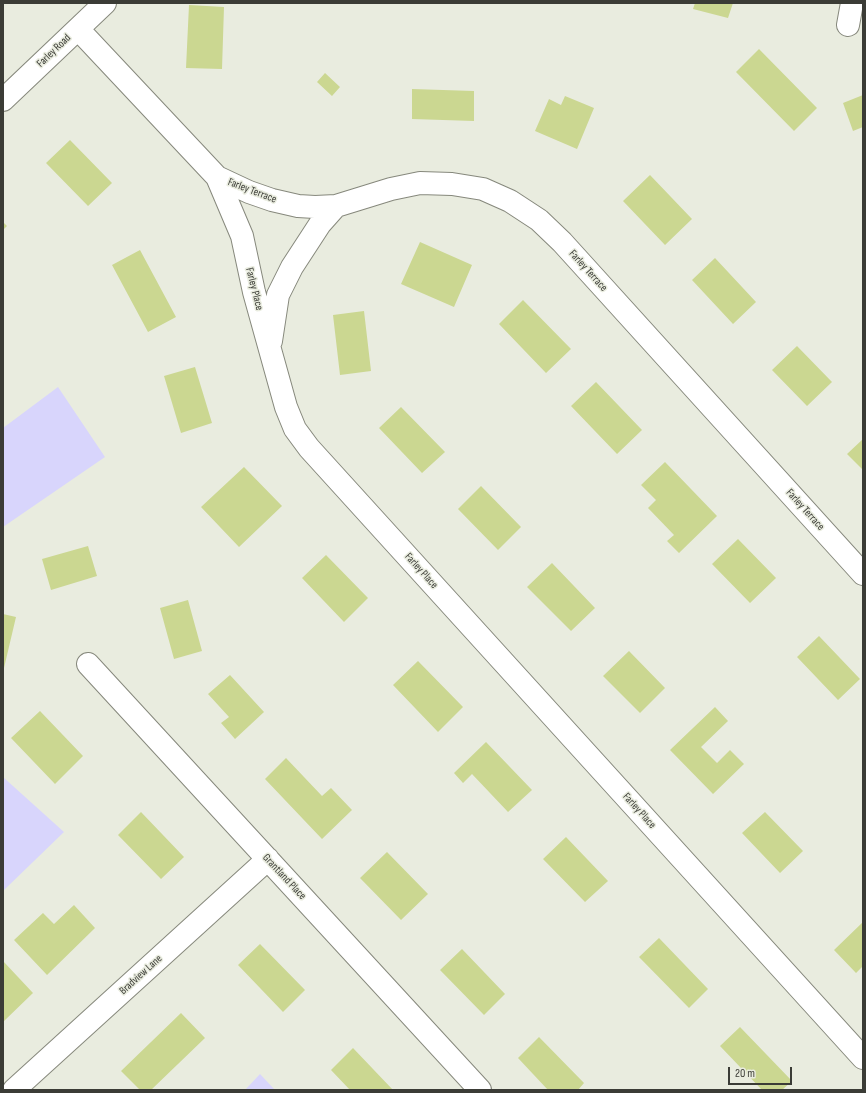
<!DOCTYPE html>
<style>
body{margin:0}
#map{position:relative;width:866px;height:1093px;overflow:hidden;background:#e9ecdf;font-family:"Sofia Sans Condensed",sans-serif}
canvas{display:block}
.frame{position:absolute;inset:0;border:4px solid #3b3c36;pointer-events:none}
.scale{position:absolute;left:728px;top:1067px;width:64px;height:18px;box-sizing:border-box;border:2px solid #3b3c36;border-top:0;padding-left:5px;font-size:12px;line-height:14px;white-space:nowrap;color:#3b3c36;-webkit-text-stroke:3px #e9ecdf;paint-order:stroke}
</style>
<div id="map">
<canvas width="866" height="1093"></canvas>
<div class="frame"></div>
<div class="scale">20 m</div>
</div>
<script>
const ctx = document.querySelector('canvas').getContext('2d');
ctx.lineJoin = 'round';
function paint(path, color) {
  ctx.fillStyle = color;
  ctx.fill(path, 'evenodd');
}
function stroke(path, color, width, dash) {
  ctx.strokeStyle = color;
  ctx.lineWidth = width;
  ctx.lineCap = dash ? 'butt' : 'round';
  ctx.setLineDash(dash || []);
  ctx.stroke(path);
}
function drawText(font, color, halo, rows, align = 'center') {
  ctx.font = font + ' "Sofia Sans Condensed",sans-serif';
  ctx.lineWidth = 3;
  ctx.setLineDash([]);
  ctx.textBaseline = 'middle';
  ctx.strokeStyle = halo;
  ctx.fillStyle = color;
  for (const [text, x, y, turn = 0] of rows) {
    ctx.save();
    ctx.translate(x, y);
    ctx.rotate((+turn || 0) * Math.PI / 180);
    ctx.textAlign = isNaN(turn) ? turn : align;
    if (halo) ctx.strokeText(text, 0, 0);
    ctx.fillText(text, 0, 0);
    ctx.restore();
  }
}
const green = new Path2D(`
 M58,387L105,457L3,527V428Z
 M3,777L64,832L3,891Z
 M260,1074L275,1090H245Z`);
const building = new Path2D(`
 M695,3H733L728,18L693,9Z
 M189,5L224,7L222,69L186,68Z
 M759,49L817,108L794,131L736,72Z
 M325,73L340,87L332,96L317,82Z
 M412,89L474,91V121L412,119Z
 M863,95V127L853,131L843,103Z
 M565,96L594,108L577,149L535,131L549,99L561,105Z
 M70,140L112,183L88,206L46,163Z
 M650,175L692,219L665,245L623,201Z
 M3,222L7,226L3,230Z
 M420,242L472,265L454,307L401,284Z
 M140,250L176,317L148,332L112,265Z
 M715,258L756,302L733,324L692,280Z
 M523,300L571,349L546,373L499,324Z
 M364,311L371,371L340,375L333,315Z
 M797,346L832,382L807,406L772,370Z
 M195,367L212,423L181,433L164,376Z
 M596,382L642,430L617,454L571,406Z
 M401,407L445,452L422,473L379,428Z
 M863,439V470L847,454Z
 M665,462L717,516L679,553L667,541L674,535L648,508L656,500L641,485Z
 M244,467L282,506L239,547L201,507Z
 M481,486L521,527L498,550L458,509Z
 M738,539L776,578L750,603L712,564Z
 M88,546L97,576L51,590L42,559Z
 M326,555L368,598L344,622L302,578Z
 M552,563L595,608L571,631L527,587Z
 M188,600L202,651L174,659L160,608Z
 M3,614L16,617L4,668H3Z
 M819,636L860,679L838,700L797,657Z
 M629,651L665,688L640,713L603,676Z
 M418,661L463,707L438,732L393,685Z
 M230,675L264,712L235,739L221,723L229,717L208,694Z
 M715,707L728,721L701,747L717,763L730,750L744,764L713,794L670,750Z
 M40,711L83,756L55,784L11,738Z
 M486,742L532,790L508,812L472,774L463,783L454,773Z
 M286,758L322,796L331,788L352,810L322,839L265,779Z
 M141,812L184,857L161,879L118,835Z
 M765,812L803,851L780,873L742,833Z
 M566,837L608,881L585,902L543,859Z
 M387,852L428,894L401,920L360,878Z
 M74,905L95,928L47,975L14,940L43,913L54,924Z
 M863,922V966L856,973L834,950Z
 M659,938L708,989L689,1008L639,957Z
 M260,944L305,990L283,1012L238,965Z
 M462,949L505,994L484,1015L440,970Z
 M3,961L33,993L3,1022Z
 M181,1013L205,1038L151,1090H140L121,1071Z
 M740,1027L792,1081L782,1090H762L720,1046Z
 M539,1037L584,1083L578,1090H548L518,1058Z
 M353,1048L393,1090H350L331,1070Z`);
const minor = new Path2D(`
 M848,25L852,3
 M78,29L217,177L242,236L254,292L286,407L295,429L309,448L863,1058
 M3,100L105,3
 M217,177L249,192L272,200L298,206L315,207L336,206L391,189L420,183L452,184L483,189L510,201L539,220L562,242L863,574
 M271,341L278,295L292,267L320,224L336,206
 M88,664L480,1090
 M14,1090L268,859`);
const streetNames = [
 ["Farley Road",54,51,-44],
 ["Farley Terrace",252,191,21],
 ["Farley Terrace",588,271,48],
 ["Farley Place",254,289,76],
 ["Farley Terrace",805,510,48],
 ["Farley Place",421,571,48],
 ["Farley Place",639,811,48],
 ["Grantland Place",284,877,47],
 ["Bradview Lane",141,975,-42]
];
paint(green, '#d8d5fc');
paint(building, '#cbd791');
stroke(minor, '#86887c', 24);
stroke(minor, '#fff', 22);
drawText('11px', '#3b3c36', '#e9ecdf', streetNames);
</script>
